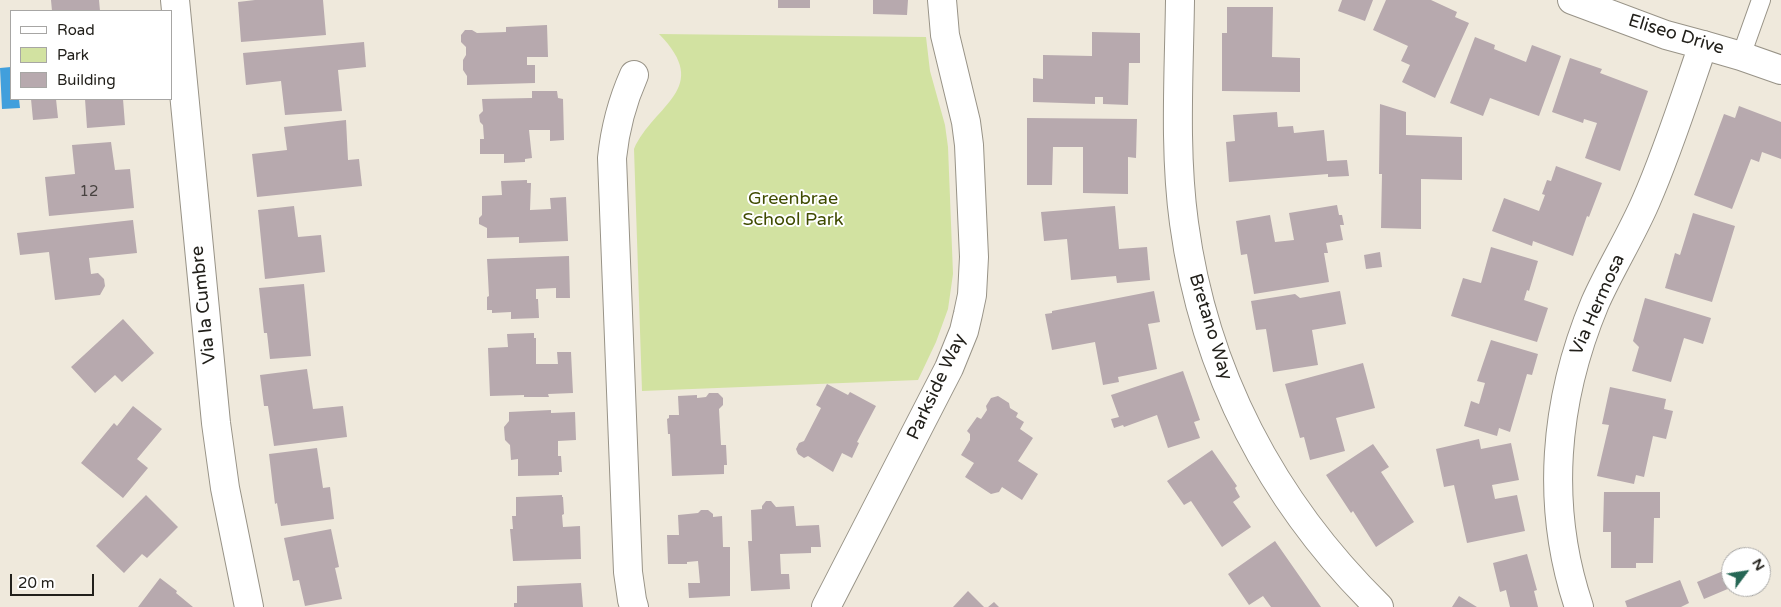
<!DOCTYPE html>
<style>
body{margin:0}
#map{position:relative;width:1781px;height:607px;overflow:hidden;background:#efe9dc;font-family:"Varela Round",sans-serif}
canvas{display:block}
.legend{position:absolute;left:10px;top:10px;width:162px;height:90px;box-sizing:border-box;background:#fff;border:1px solid #a7a6a4;margin:0;padding:6px 9px;list-style:none;font-size:15px;color:#22201b}
.legend li{display:flex;align-items:center;gap:10px;height:25px}
.legend b{width:25px;border:1px solid #a7a6a4}
.north{position:absolute;left:1721px;top:547px;width:50px;height:50px;box-sizing:border-box;background:#fff;border:1px solid #a7a6a4;border-radius:50%;rotate:59deg;font-size:14px;font-weight:700;line-height:20px;text-align:center;color:#22201b}
.north::after{content:'';display:block;margin:auto;width:18px;height:22px;background:#266755;clip-path:polygon(50% 0,100% 100%,50% 72%,0 100%)}
.scale{position:absolute;left:10px;top:574px;width:84px;height:22px;box-sizing:border-box;border:2px solid #22201b;border-top:0;padding-left:6px;font-size:15px;line-height:18px;white-space:nowrap;color:#22201b;-webkit-text-stroke:4px #fff;paint-order:stroke}
</style>
<div id="map">
<canvas width="1781" height="607"></canvas>
<ul class="legend">
<li><b style="height:6px;background:#fff"></b>Road</li>
<li><b style="height:14px;background:#d2e2a1"></b>Park</li>
<li><b style="height:14px;background:#b7a9ae"></b>Building</li>
</ul>
<div class="north">N</div>
<div class="scale">20 m</div>
</div>
<script>
const ctx = document.querySelector('canvas').getContext('2d');
ctx.lineJoin = 'round';
function paint(path, color) {
  ctx.fillStyle = color;
  ctx.fill(path, 'evenodd');
}
function stroke(path, color, width, dash) {
  ctx.strokeStyle = color;
  ctx.lineWidth = width;
  ctx.lineCap = dash ? 'butt' : 'round';
  ctx.setLineDash(dash || []);
  ctx.stroke(path);
}
function drawText(font, color, halo, rows, align = 'center') {
  ctx.font = font + ' "Varela Round",sans-serif';
  ctx.lineWidth = 4;
  ctx.setLineDash([]);
  ctx.textBaseline = 'middle';
  ctx.strokeStyle = halo;
  ctx.fillStyle = color;
  for (const [text, x, y, turn = 0] of rows) {
    ctx.save();
    ctx.translate(x, y);
    ctx.rotate((+turn || 0) * Math.PI / 180);
    ctx.textAlign = isNaN(turn) ? turn : align;
    if (halo) ctx.strokeText(text, 0, 0);
    ctx.fillText(text, 0, 0);
    ctx.restore();
  }
}
const green = new Path2D(`
 M659,34L926,37L930,71L945,125L948,147L953,274L948,309L936,342L918,380L642,391L634,149C654,104 713,89 659,34Z`);
const water = new Path2D(`
 M11,67V99H19L20,108L2,109L0,68Z`);
const building = new Path2D(`
 M51,0H99L100,11H52Z
 M323,0L326,35L241,42L238,2L255,0Z
 M778,0H810V8H778Z
 M873,0H908L907,15L873,14Z
 M1342,0H1373L1365,21L1338,11Z
 M1386,0H1431L1457,12L1455,17L1469,23L1435,98L1402,82L1410,65L1401,61L1408,46L1373,30Z
 M1227,7H1273L1272,57L1300,58V92L1222,91V33H1227Z
 M547,25L548,57H527V65H535V83L467,85V76L463,70V60L466,55V47L461,42V35L465,30H472L477,33L506,32V27Z
 M1092,32L1140,33V63H1129L1128,105L1103,104V97H1095V104L1033,102V78L1043,79V55L1092,56Z
 M1475,37L1495,45L1494,49L1526,62L1532,45L1561,56L1539,116L1490,98L1483,116L1450,103Z
 M364,42L366,67L338,70L342,111L285,115L281,81L246,85L243,53Z
 M1570,58L1602,69L1600,73L1648,91L1620,171L1585,158L1597,123L1584,119L1583,123L1552,112Z
 M532,91H557L558,98L563,99L564,140L550,141V130H529L532,158L525,159V162L504,163V154H480V139H484L483,125L480,122L479,115L483,111L482,99L532,98Z
 M31,99H56L58,118L33,120Z
 M85,99H123L125,125L87,128Z
 M1380,104L1406,112V135L1462,137V180L1421,179V229L1381,228L1382,174H1379Z
 M1739,106L1781,122V159L1762,152L1759,162L1751,159L1732,209L1694,195L1724,114L1735,118Z
 M1277,112L1278,127L1293,126L1294,133L1324,130L1327,161L1347,160L1349,176L1328,177V174L1229,182L1226,142L1235,141L1233,115Z
 M1027,118L1137,119L1136,158L1128,157V194L1083,193V147H1053L1052,185H1027Z
 M346,120L348,160L359,159L362,186L257,197L252,154L287,150L284,127Z
 M111,142L115,170L130,169L134,208L49,216L45,177L75,174L72,145Z
 M1556,166L1602,183L1589,217L1587,216L1573,256L1533,241L1532,246L1492,231L1504,198L1539,211L1545,195L1542,194L1547,180L1551,181Z
 M527,180V183H531L530,210L551,209L550,198L566,197L568,241L519,243V237L487,238V228L479,224V218L482,215V196L502,195L501,181Z
 M1337,205L1339,215H1342L1344,225H1340L1343,240L1326,243L1328,253H1324L1329,282L1254,294L1247,254L1241,255L1236,221L1270,215L1275,242L1294,240L1289,213Z
 M294,206L298,237L321,235L325,272L265,279L258,210Z
 M1115,206L1119,249L1147,247L1150,280L1117,283L1116,276L1071,280L1067,239L1044,241L1041,212Z
 M1693,213L1735,226L1712,302L1665,288L1675,253L1680,255Z
 M133,220L137,253L89,258L91,274L98,273L104,279L105,286L100,295L55,300L49,252L20,255L17,233Z
 M1491,247L1538,261L1529,291L1527,290L1524,300L1548,308L1537,342L1451,316L1463,278L1481,283Z
 M1380,252L1382,267L1366,269L1364,255Z
 M569,256L570,298H556V288L536,289V299H538L539,318L511,319V312L492,313V310H487V297L489,296L487,259Z
 M304,284L311,356L270,359L267,333H264L259,288Z
 M1154,291L1160,322L1148,324L1157,369L1118,377L1119,382L1103,385L1095,342L1052,350L1045,314L1052,313V311Z
 M1340,291L1346,324L1312,330L1318,365L1273,372L1266,329L1256,330L1251,301L1295,294L1300,298Z
 M1645,298L1711,318L1703,344L1684,338L1671,382L1632,371L1639,347L1633,341Z
 M123,319L154,353L122,382L115,375L95,393L71,367Z
 M534,333V338H536V364H558L557,352H571L573,393L548,394L549,397H524V395L490,396L488,348L508,347L507,334Z
 M1491,340L1538,354L1532,375L1527,374L1510,432L1499,428L1497,436L1464,426L1471,401L1479,404L1485,383L1477,381Z
 M1363,363L1375,408L1336,418L1345,451L1310,460L1304,437L1300,438L1285,384Z
 M307,369L313,409L343,406L347,437L274,446L268,406H264L260,375Z
 M1183,371L1200,420L1194,422L1200,438L1168,448L1157,415L1124,427L1123,425L1114,428L1111,419L1119,417L1111,395Z
 M827,384L848,395L850,392L876,406L857,442L859,443L852,458L842,453L833,472L808,456L804,458L798,454L796,449L799,443L804,441L821,408L816,405Z
 M1610,387L1666,399L1664,409L1673,411L1666,439L1653,436L1644,477L1636,475L1634,484L1597,476L1609,425L1602,424Z
 M709,393H718L723,398V405L719,409L721,445H726L727,465H724V474L672,476L670,434H668L667,419L669,418V415H679L678,396L697,395V398L706,397Z
 M998,396L1009,403L1010,408L1018,413L1016,417L1024,422L1020,429L1033,438L1018,461L1038,474L1022,500L1002,487L999,492L991,494L965,477L974,463L961,455L970,440V434L967,431L977,417L981,419L987,410L986,406L991,398Z
 M133,406L162,429L137,459L148,468L123,498L81,463L114,423L117,426Z
 M551,410V413L575,412L576,440L558,441V456H561L562,472H559V475L518,476V459L511,460L510,445L505,440L504,427L509,421V412Z
 M1479,439L1481,449L1511,443L1519,480L1492,485L1495,499L1517,495L1525,531L1467,543L1454,485L1444,487L1436,449Z
 M1373,444L1389,467L1381,472L1414,522L1376,547L1353,511L1351,513L1326,475Z
 M317,448L323,488L330,487L334,519L281,526L277,503L275,504L269,454Z
 M1212,450L1237,486L1235,488L1240,497L1233,502L1251,527L1222,547L1191,501L1184,505L1167,481Z
 M1604,492H1660V518H1654L1653,563H1636V568H1611V532H1603Z
 M146,495L178,527L147,558L142,554L124,573L96,546Z
 M562,495V497H563L564,514L562,515L563,527L580,526L581,559L513,561L510,529H513L512,516H516V497Z
 M766,501H771L776,507L794,506L796,526L819,525L821,547H811V553L780,554L781,574H789L790,589L751,591L748,541H752L751,510L762,509V506Z
 M701,510H708L713,514V517L722,516L723,547H730V596L689,598L688,583H700L698,561L687,562V564H668L667,535H679L678,515L698,513Z
 M331,529L339,567L335,568L342,599L305,606L299,580L293,581L284,538Z
 M1275,541L1321,607H1271L1263,596L1249,605L1228,574Z
 M1527,554L1537,590L1534,591L1538,607H1510L1506,590L1500,592L1493,563Z
 M1723,571L1730,588L1704,599L1697,582Z
 M160,578L177,591L176,593L193,607H138Z
 M1680,580L1689,603L1681,607H1627L1625,601Z
 M581,583L583,607H514V603H517V586Z
 M968,591L984,607H953Z
 M1459,596L1477,607H1452Z
 M994,602L999,607H988Z`);
const lane = new Path2D(`
 M1741,56L1761,0`);
const street = new Path2D(`
 M1180,0C1179,74 1174,150 1184,223C1204,372 1272,502 1379,607
 M1703,45L1741,56L1781,70
 M634,75C622,102 615,129 612,158L628,572L632,600L634,607
 M826,607L949,368L964,331L968,314L972,295L974,257L969,145L966,122L945,35L942,0`);
const secondary = new Path2D(`
 M175,0L216,423L225,488L249,607
 M1572,0L1666,35L1703,45C1685,97 1668,151 1646,201C1631,236 1610,269 1595,303C1554,401 1545,506 1579,607`);
const numberNames = [
 ["12",89,192]
];
const streetNames = [
 ["Eliseo Drive",1676,35,17],
 ["Via la Cumbre",204,305,-96],
 ["Via Hermosa",1598,305,-66],
 ["Bretano Way",1210,327,73],
 ["Parkside Way",937,387,-65]
];
const parkNames = [
 ["Greenbrae",793,199],
 ["School Park",793,220]
];
paint(green, '#d2e2a1');
paint(water, '#419fdc');
paint(building, '#b7a9ae');
stroke(lane, '#989387', 20);
stroke(street, '#989387', 30);
stroke(secondary, '#989387', 30);
stroke(lane, '#fff', 18);
stroke(street, '#fff', 28);
stroke(secondary, '#fff', 28);
drawText('15px', '#474240', null, numberNames);
drawText('18px', '#22201b', '#fff', streetNames);
drawText('18px', '#3f4b00', '#fff', parkNames);
</script>
